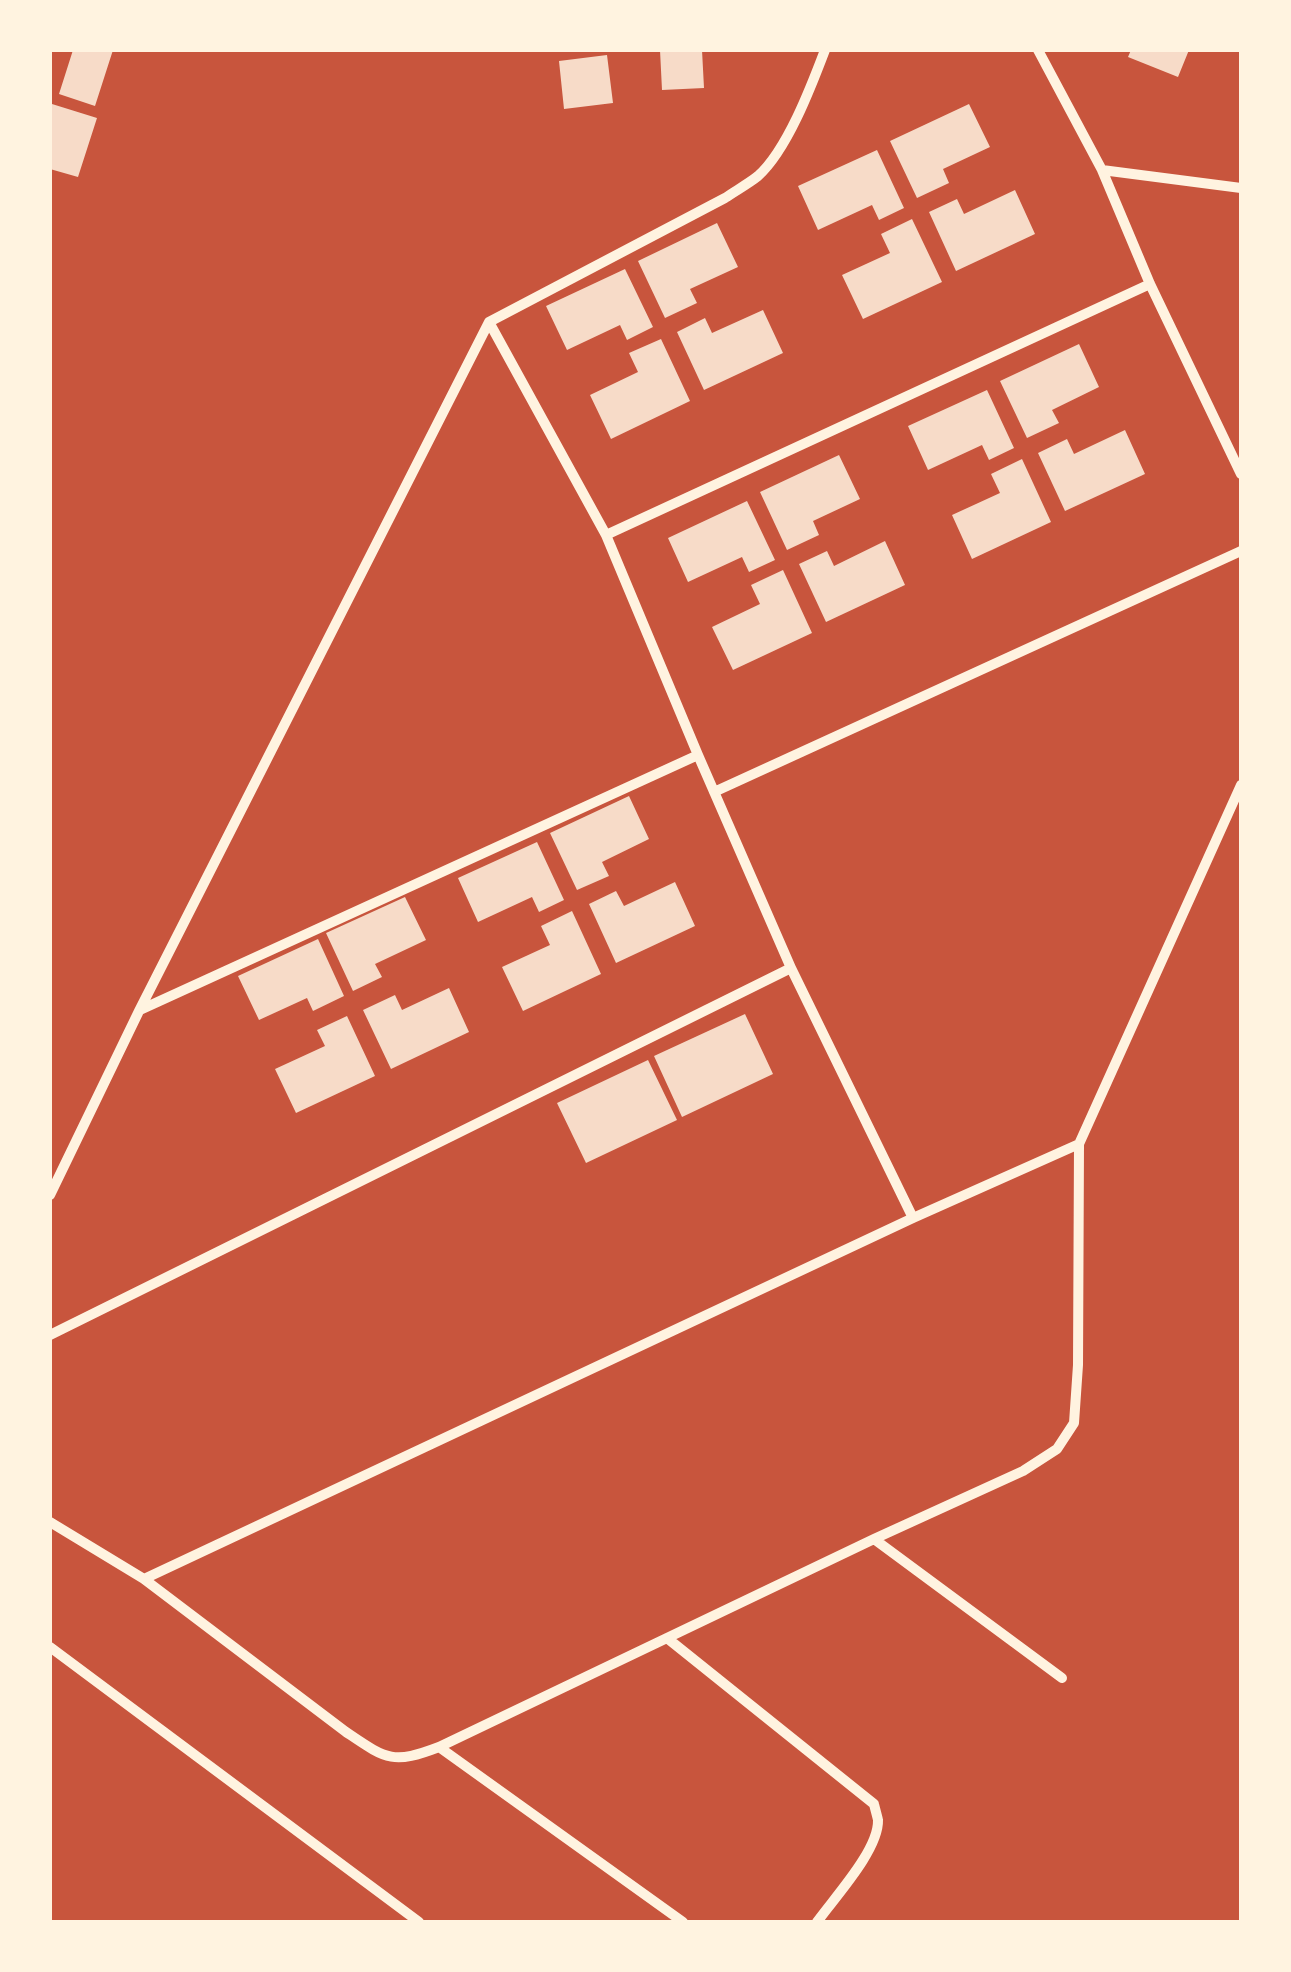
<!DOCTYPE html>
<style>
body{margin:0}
#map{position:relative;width:1291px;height:1972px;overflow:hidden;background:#c8553d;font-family:Overpass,sans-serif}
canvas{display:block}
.frame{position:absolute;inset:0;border:52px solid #fff3e0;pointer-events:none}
</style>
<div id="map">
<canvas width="1291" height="1972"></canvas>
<div class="frame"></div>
</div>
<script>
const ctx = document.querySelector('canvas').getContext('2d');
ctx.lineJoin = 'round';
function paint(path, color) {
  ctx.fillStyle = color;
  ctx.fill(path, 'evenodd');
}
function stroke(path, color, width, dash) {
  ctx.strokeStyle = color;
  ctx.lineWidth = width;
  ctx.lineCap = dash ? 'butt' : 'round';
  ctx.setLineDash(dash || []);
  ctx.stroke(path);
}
const building = new Path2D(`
 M73,50H113L95,106L59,94Z
 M660,50H702L704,88L662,90Z
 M1131,50H1189L1178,77L1128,57Z
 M607,55L613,103L564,109L559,61Z
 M52,104L97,118L78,177L50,169V110Z
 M969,104L990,147L943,169L949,183L917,198L890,141Z
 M877,150L904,208L879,220L872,205L818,230L798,186Z
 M1015,190L1035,234L956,271L929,212L957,199L964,214Z
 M912,219L942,282L863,319L842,275L890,253L881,234Z
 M717,223L738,267L690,289L697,303L665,318L638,261Z
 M625,269L653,327L627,340L620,325L567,350L546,306Z
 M763,310L783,353L704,390L677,332L705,318L712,333Z
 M661,339L690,401L611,439L590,395L638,372L629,353Z
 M1079,344L1099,387L1052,410L1059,423L1027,438L1000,381Z
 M987,390L1014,448L989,460L982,445L928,470L908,426Z
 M1125,430L1145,474L1065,511L1038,453L1067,439L1074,454Z
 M839,455L860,499L813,521L819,535L787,550L760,492Z
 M1022,459L1051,522L972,559L952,515L1000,493L991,474Z
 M747,501L775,560L749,572L742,557L688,582L668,538Z
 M885,541L905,585L826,622L799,564L827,551L834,566Z
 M783,570L812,633L733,670L712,627L760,604L751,585Z
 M629,796L649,839L602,862L609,876L577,890L550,833Z
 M537,842L564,900L539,912L532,897L478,922L458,878Z
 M675,882L695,926L616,963L589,904L616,891L624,906Z
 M405,897L426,940L375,964L382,977L353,991L326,933Z
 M572,911L601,974L523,1011L502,967L550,945L541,926Z
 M318,939L344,996L313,1011L307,998L259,1020L238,976Z
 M449,988L469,1032L391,1069L363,1010L395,995L402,1010Z
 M745,1014L773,1074L682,1117L654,1056Z
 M347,1016L375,1076L296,1113L275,1069L325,1046L317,1030Z
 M648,1060L677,1120L586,1163L557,1103Z`);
const minor = new Path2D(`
 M1038,50L1102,170L1150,284L1241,474
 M1102,170L1241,188
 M606,535L1150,284
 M714,792L1241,551
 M791,968L913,1218
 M140,1010L698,755
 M50,1195L139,1011L489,322L725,198C735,191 748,184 758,176C787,150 811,87 825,50
 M50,1335L791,968L698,755L606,535L489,322
 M50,1522L144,1579L346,1732C386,1759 392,1765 439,1747L874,1539L1023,1471L1057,1449L1074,1423L1078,1365L1079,1144L1241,785
 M874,1539L1062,1678
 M144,1579L913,1218L1079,1144
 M667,1638L874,1804C874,1805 878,1819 878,1820C879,1850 834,1898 817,1922
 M50,1647L419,1922
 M439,1747L683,1922`);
paint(building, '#f7dbc8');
stroke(minor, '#fff3e0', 10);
</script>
